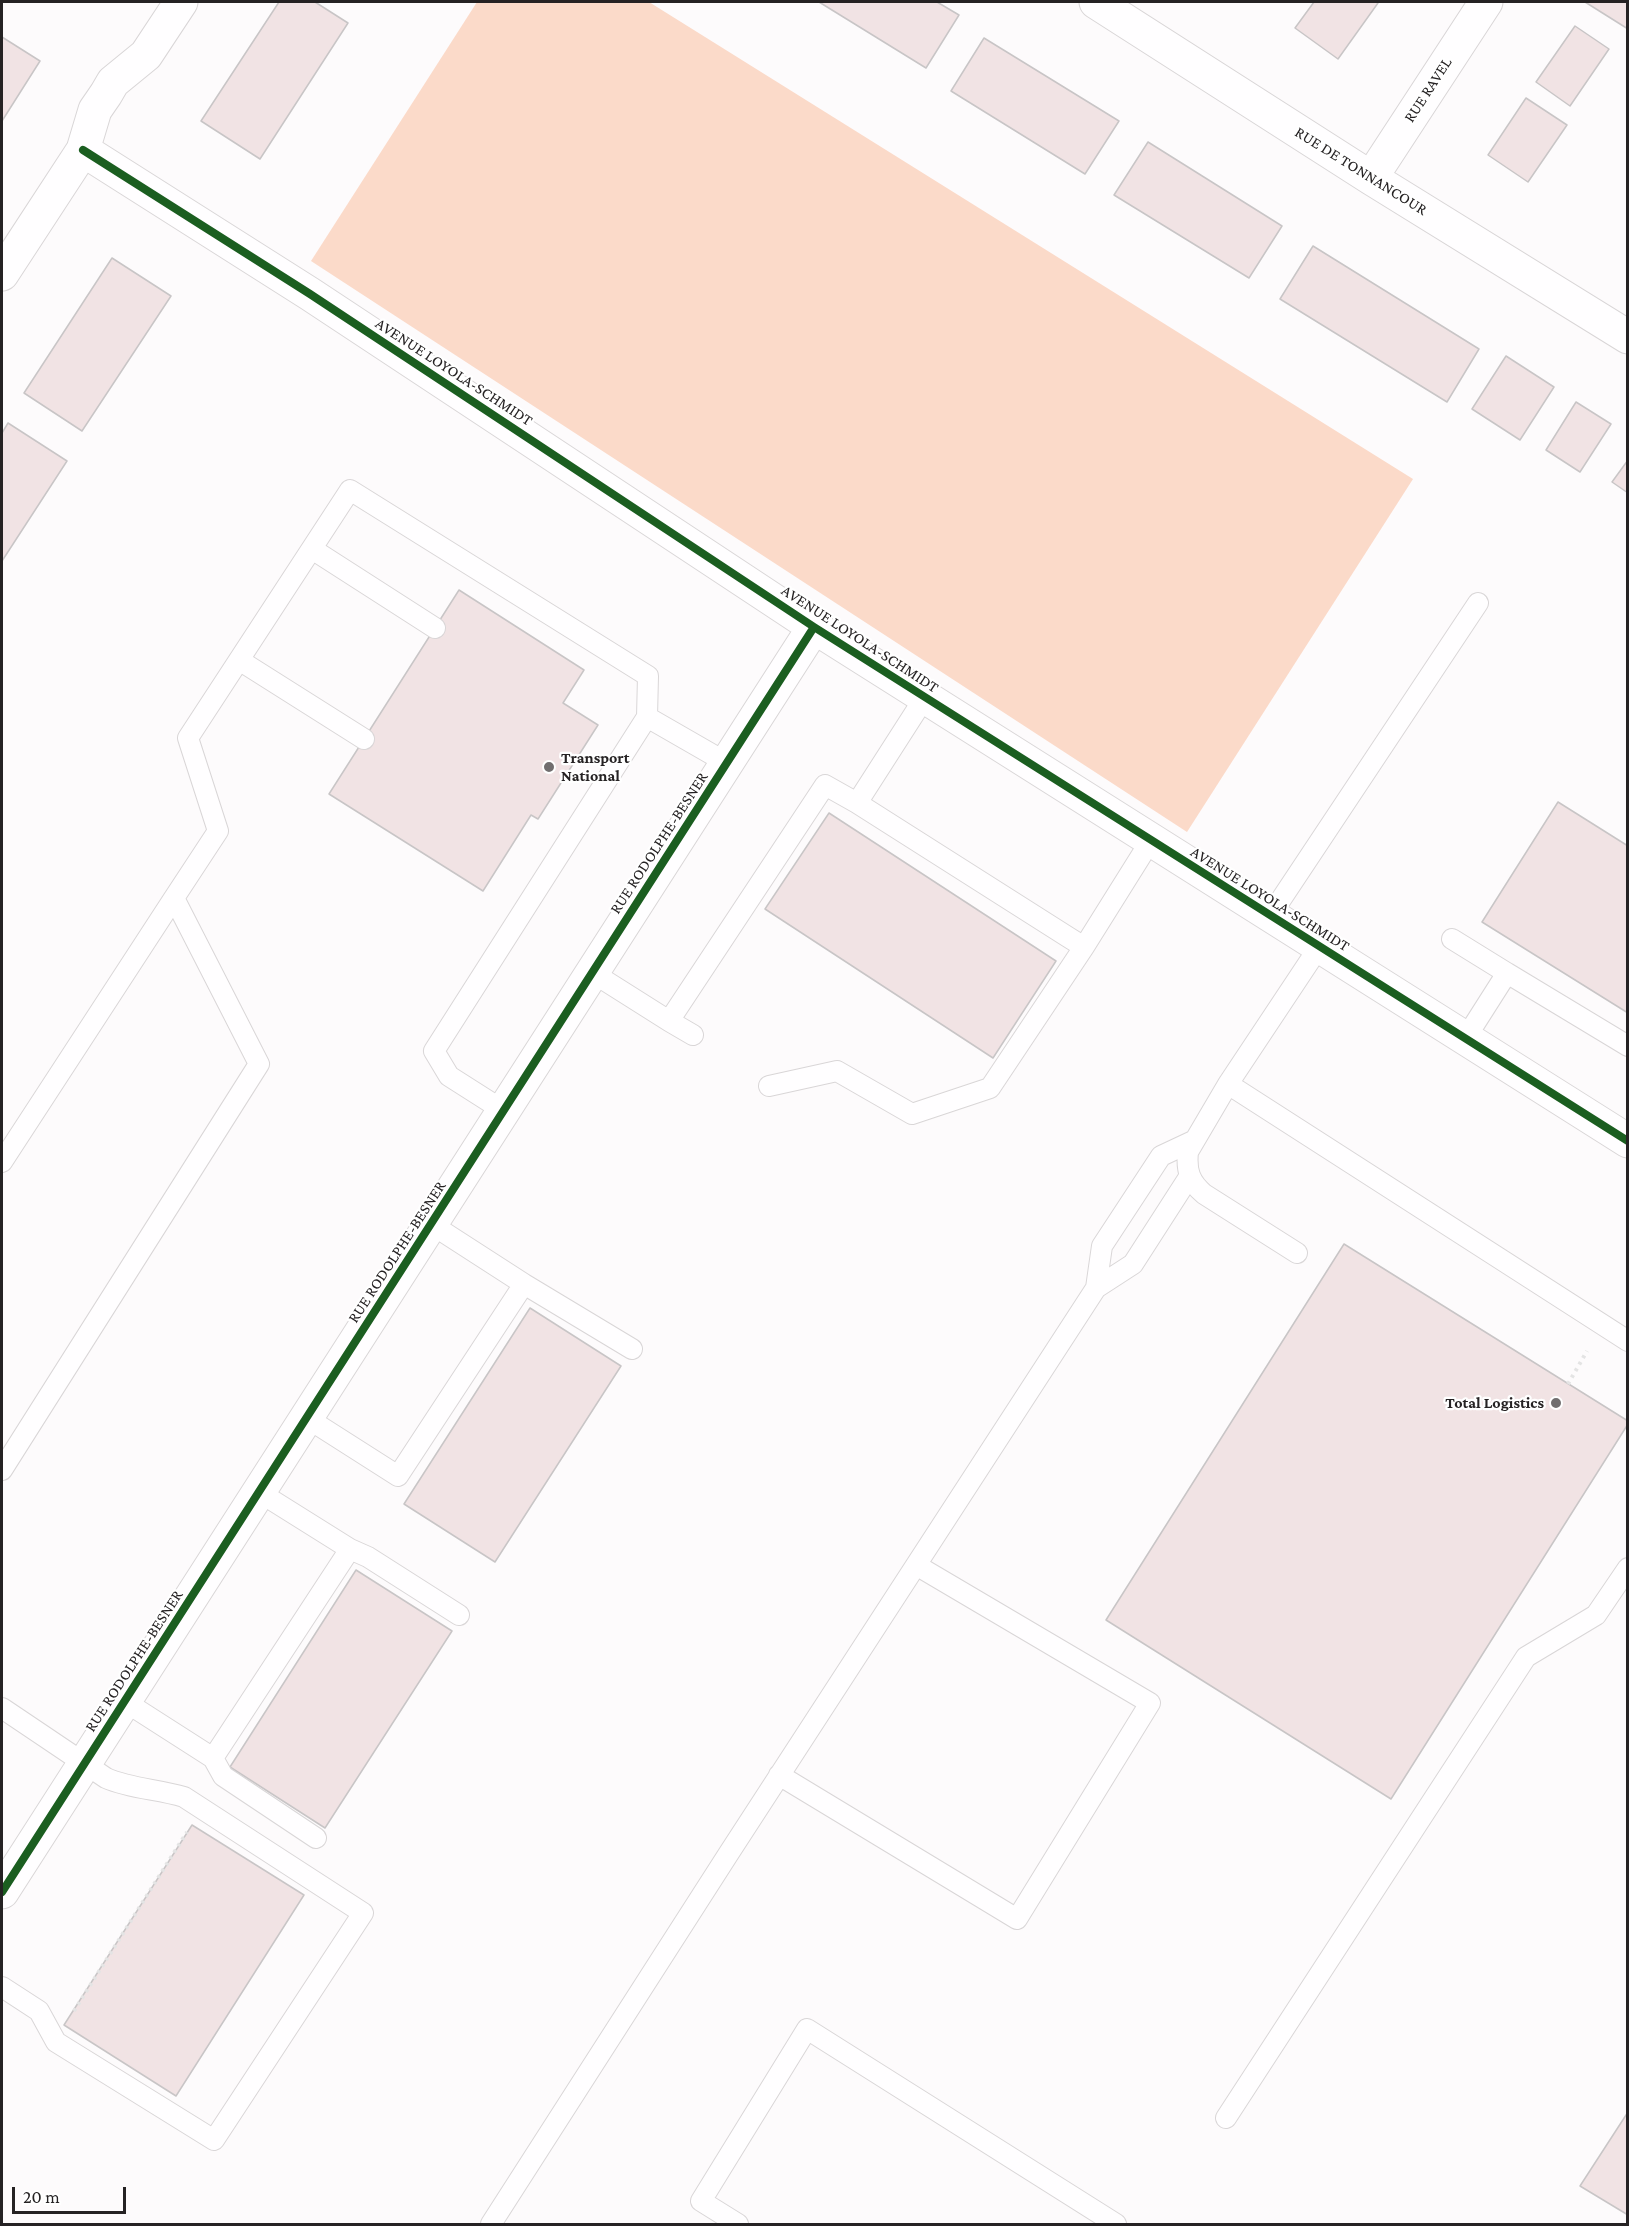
<!DOCTYPE html>
<style>
body{margin:0}
#map{position:relative;width:1629px;height:2226px;overflow:hidden;background:#fdfbfc;font-family:"Crimson Pro",serif}
canvas{display:block}
.frame{position:absolute;inset:0;border:3px solid #252223;pointer-events:none}
.scale{position:absolute;left:12px;top:2187px;width:114px;height:27px;box-sizing:border-box;border:3px solid #252223;border-top:0;padding-left:8px;font-size:18px;line-height:21px;white-space:nowrap;color:#252223;-webkit-text-stroke:4px #fff;paint-order:stroke}
</style>
<div id="map">
<canvas width="1629" height="2226"></canvas>
<div class="frame"></div>
<div class="scale">20 m</div>
</div>
<script>
const ctx = document.querySelector('canvas').getContext('2d');
ctx.lineJoin = 'round';
function paint(path, color) {
  ctx.fillStyle = color;
  ctx.fill(path, 'evenodd');
}
function stroke(path, color, width, dash) {
  ctx.strokeStyle = color;
  ctx.lineWidth = width;
  ctx.lineCap = dash ? 'butt' : 'round';
  ctx.setLineDash(dash || []);
  ctx.stroke(path);
}
function drawText(font, color, halo, rows, align = 'center') {
  ctx.font = font + ' "Crimson Pro",serif';
  ctx.lineWidth = 4.5;
  ctx.setLineDash([]);
  ctx.textBaseline = 'middle';
  ctx.strokeStyle = halo;
  ctx.fillStyle = color;
  for (const [text, x, y, turn = 0] of rows) {
    ctx.save();
    ctx.translate(x, y);
    ctx.rotate((+turn || 0) * Math.PI / 180);
    ctx.textAlign = isNaN(turn) ? turn : align;
    if (halo) ctx.strokeText(text, 0, 0);
    ctx.fillText(text, 0, 0);
    ctx.restore();
  }
}
const green = new Path2D(`
 M477,2H649L1413,479L1187,832L311,261Z`);
const building = new Path2D(`
 M279,2H315L348,23L260,159L201,121Z
 M819,2H937L959,15L926,68Z
 M1314,2H1376L1378,3L1338,59L1295,28Z
 M1585,2H1628V29Z
 M1575,26L1609,49L1570,106L1536,82Z
 M2,37L40,61L2,121Z
 M984,38L1119,121L1085,174L951,91Z
 M1526,98L1567,125L1528,182L1488,155Z
 M1148,142L1282,226L1249,278L1114,195Z
 M1313,246L1479,349L1447,402L1280,299Z
 M112,258L171,296L82,431L24,393Z
 M1506,356L1554,387L1520,440L1472,409Z
 M1576,402L1611,424L1580,472L1546,450Z
 M8,423L67,461L2,561V433Z
 M1628,460V493L1612,482Z
 M459,590L584,670L563,703L598,725L538,819L531,815L483,891L329,794Z
 M1558,802L1628,846V1013L1482,922Z
 M829,813L1056,961L993,1058L765,909Z
 M1344,1244L1628,1421V1424L1391,1799L1106,1620Z
 M530,1308L621,1366L495,1562L404,1504Z
 M356,1570L452,1631L325,1828L230,1767Z
 M192,1825L304,1895L176,2096L64,2025Z
 M1628,2112V2215L1580,2186Z`);
const path = new Path2D(`
 M1568,1384L1587,1351
 M74,2011L187,1832`);
const service = new Path2D(`
 M312,549L435,628
 M239,660L364,739
 M925,697L857,803L1068,937L1084,947L1151,840
 M174,898L218,831L188,738L350,490L648,676L647,717
 M1270,916L1478,603
 M1452,939L1507,973
 M1319,947L1228,1084L1628,1341
 M593,973L669,1021L825,785L857,803
 M669,1021L693,1035
 M1465,1039L1507,973L1628,1046
 M1228,1084L1188,1152C1186,1171 1190,1182 1204,1194L1297,1253
 M769,1086L837,1071L912,1114L990,1088L1084,947
 M504,1111L449,1076L434,1051L647,717L727,763
 M2,1162L174,898L259,1064L2,1470
 M1189,1177L1133,1264L1096,1288L1102,1246L1161,1156L1193,1141
 M524,1284L632,1349
 M307,1418L398,1476L524,1284L431,1224
 M350,1549L368,1557L459,1615
 M124,1701L213,1758L350,1549L259,1492
 M2,1708L106,1778C131,1789 158,1789 184,1797L363,1913L214,2140L56,2042L39,2011L2,1987
 M213,1758L223,1776L316,1838
 M779,1775L1017,1919L1150,1703L916,1565
 M1226,2118L1526,1657L1596,1615L1628,1568
 M491,2224L729,1853L1096,1288
 M738,2224L701,2201L807,2029L1116,2224`);
const minor = new Path2D(`
 M1096,2L1371,178L1628,337
 M83,150L310,294L814,627L1628,1141
 M1371,178L1486,2
 M2,274L83,150L95,110L106,94L113,82L146,55L181,2
 M2,1892L814,627`);
const cycleway = new Path2D(`
 M83,150L310,294L814,627L1628,1141
 M2,1892L814,627`);
const markers = [
 [549,767,6,"#716e6f"],
 [1556,1403,6,"#716e6f"]
];
const streetNames = [
 ["RUE RAVEL",1428,90,-57],
 ["RUE DE TONNANCOUR",1361,171,32],
 ["AVENUE LOYOLA-SCHMIDT",454,372,33],
 ["AVENUE LOYOLA-SCHMIDT",860,639,33],
 ["RUE RODOLPHE-BESNER",659,843,-57],
 ["AVENUE LOYOLA-SCHMIDT",1270,899,32],
 ["RUE RODOLPHE-BESNER",397,1252,-57],
 ["RUE RODOLPHE-BESNER",134,1661,-57]
];
const poiNames = [
 ["Transport",561,758],
 ["National",561,776],
 ["Total Logistics",1544,1403,"right"]
];
paint(green, '#fbdac9');
paint(building, '#f1e3e4');
stroke(building, '#c8c5c6', 1.5);
stroke(service, '#d9d6d7', 22);
stroke(minor, '#d9d6d7', 35);
stroke(path, '#e4e4e4', 4, [3, 4.5]);
stroke(service, '#fffeff', 20);
stroke(minor, '#fffeff', 33);
stroke(cycleway, '#1b5e20', 8);
for (const [x, y, r, color] of markers) {
  const dot = new Path2D();
  dot.arc(x, y, r, 0, 2 * Math.PI);
  ctx.fillStyle = color;
  ctx.fill(dot);
  stroke(dot, '#fff', 2);
}
drawText('16px', '#252223', '#fff', streetNames);
drawText('bold 16px', '#252223', '#fff', poiNames, 'left');
</script>
